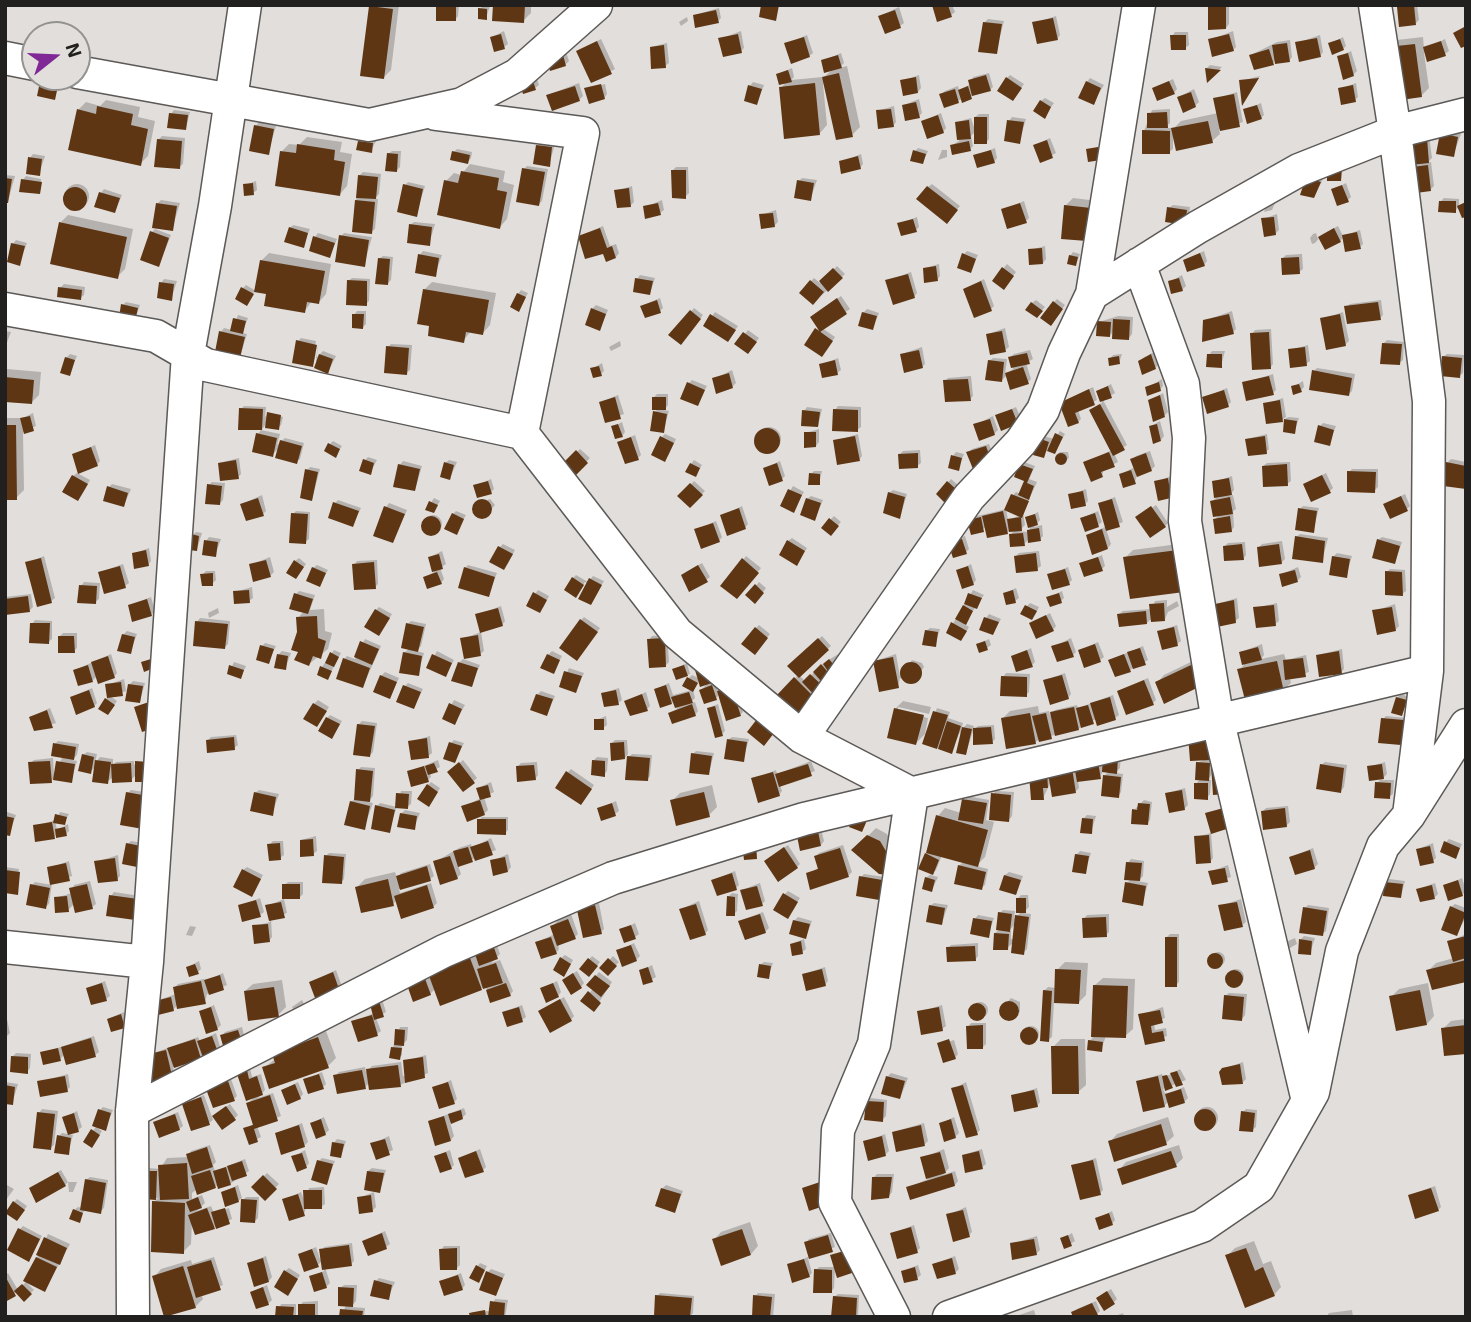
<!DOCTYPE html>
<style>
body{margin:0}
#map{position:relative;width:1471px;height:1322px;overflow:hidden;background:#e1dedb;font-family:"Exo 2",sans-serif}
canvas{display:block}
.frame{position:absolute;inset:0;border:7px solid #21201f;pointer-events:none}
.north{position:absolute;left:21px;top:21px;width:70px;height:70px;box-sizing:border-box;background:#e1dedb;border:2px solid #949290;border-radius:50%;rotate:72deg;font-size:19px;font-weight:700;line-height:28px;text-align:center;color:#21201f}
.north::after{content:'';display:block;margin:auto;width:24px;height:32px;background:#7f2896;clip-path:polygon(50% 0,100% 100%,50% 72%,0 100%)}
</style>
<div id="map">
<canvas width="1471" height="1322"></canvas>
<div class="frame"></div>
<div class="north">N</div>
</div>
<script>
const ctx = document.querySelector('canvas').getContext('2d');
ctx.lineJoin = 'round';
function paint(path, color) {
  ctx.fillStyle = color;
  ctx.fill(path, 'evenodd');
}
function stroke(path, color, width, dash) {
  ctx.strokeStyle = color;
  ctx.lineWidth = width;
  ctx.lineCap = dash ? 'butt' : 'round';
  ctx.setLineDash(dash || []);
  ctx.stroke(path);
}
const shadow = new Path2D(`
 M372,5H399L391,70L384,77Z
 M439,5H459L458,16L455,20L437,7Z
 M484,5L490,6L486,18L480,9Z
 M495,5H531V13L523,21Z
 M934,5H952L955,12L951,15Z
 M1210,5H1229V24L1226,28Z
 M1401,5H1417L1419,20L1416,23L1399,8Z
 M899,7L904,23L900,26L880,16Z
 M719,8L721,18L718,21L694,15Z
 M1056,16L1060,35L1057,39L1034,23Z
 M687,17L688,21L681,26L679,22Z
 M988,19L1004,21L996,52L985,22Z
 M504,31L508,44L504,47L492,37Z
 M741,31L744,48L741,51L720,39Z
 M1233,31L1236,47L1233,50L1210,40Z
 M1175,32H1188L1189,45L1185,48L1172,36Z
 M807,35L813,53L809,56L786,44Z
 M1320,35L1323,52L1320,56L1297,43Z
 M1343,37L1346,46L1343,49L1330,44Z
 M1423,37L1424,49L1445,39L1449,51L1445,54L1424,53L1429,88L1421,96L1389,47L1397,40Z
 M601,39L615,69L592,81L578,51Z
 M1290,40L1292,57L1289,61L1276,59L1273,63L1251,55L1277,42Z
 M667,43L669,63L665,66L651,47Z
 M565,49L569,61L565,65L551,53Z
 M1351,51L1357,71L1353,75L1339,57Z
 M841,53L844,63L839,68L847,66L860,127L852,135L825,83L823,84L827,125L820,133L781,88L787,81L778,74L792,68L794,77L791,80L822,77V79L833,69L823,61Z
 M1210,65L1222,67L1209,79L1207,68Z
 M535,73L539,85L535,88L523,76Z
 M989,73L993,87L990,90L945,105L941,94L945,91L958,86L959,90L971,84L973,77Z
 M919,75L921,88L918,92L902,81Z
 M1010,75L1024,84L1016,95L1007,78Z
 M1260,76L1245,100L1241,81Z
 M43,78H61L54,98Z
 M1090,78L1104,85L1093,103L1087,82Z
 M1173,79L1177,89L1174,93L1154,88Z
 M753,82L764,85L757,103L750,86Z
 M579,83L583,96L579,100L548,95Z
 M1356,83L1358,97L1355,100L1340,89Z
 M605,84L607,94L604,98L586,89Z
 M1194,89L1199,102L1195,106L1179,97Z
 M1237,92L1243,122L1219,129L1220,134L1212,141L1173,134V149L1169,152L1144,131L1152,110L1170,109V123L1165,128H1174L1181,121L1218,113L1215,99Z
 M1045,98L1054,103L1045,116L1041,101Z
 M919,99L922,113L919,116L904,105Z
 M106,100L140,107L138,117L155,121L148,156L140,164L78,110L86,102L100,106Z
 M1261,103L1264,115L1261,118L1245,110Z
 M894,106L896,122L893,126L877,111Z
 M174,110L190,112L186,128L171,114Z
 M941,113L946,128L943,132L923,121Z
 M979,114H989V139L986,143L975,132L971,136L973,146L970,149L952,145L959,141L957,122L971,118L975,130V117Z
 M1012,117L1026,119L1019,142L1009,121Z
 M259,122L276,126L268,153L256,126Z
 M1445,131L1461,134L1453,156Z
 M1429,135L1432,158L1427,163L1431,162L1434,186L1431,189L1414,168L1419,162L1413,163Z
 M162,136L185,138L183,164L179,167L158,140Z
 M307,137L342,142L340,152L352,154L347,186L340,194L282,151L289,144L299,145Z
 M363,138L376,141L371,151L359,142Z
 M1050,138L1056,153L1041,161L1035,145Z
 M541,142L555,144L549,165L538,145Z
 M918,148L928,151L923,162L915,151Z
 M995,148L997,158L994,162L975,156Z
 M457,149L472,152L471,158L468,162L454,152Z
 M942,150H947V157L938,160Z
 M392,151H401L400,167L397,170L388,154Z
 M33,154L45,156L39,174L30,158Z
 M861,154L863,164L860,168L841,162Z
 M470,164L505,171L503,182L514,185L507,219L500,227L446,181L454,173L461,175Z
 M527,166L548,169L542,201L539,204L524,169Z
 M676,167H688L689,193L685,197L673,170Z
 M363,172L381,174L379,194L374,199H378L375,229L371,232L356,201L359,176Z
 M5,175L15,176L8,201H5Z
 M1311,175L1323,179L1314,197Z
 M26,176L41,179L40,192L23,180Z
 M802,178L817,180L810,200L799,181Z
 M256,181L257,190L253,193L245,185Z
 M408,182L425,186L416,215L405,185Z
 M1346,183L1351,197L1348,200L1333,190Z
 M932,184L960,206L950,218L928,187Z
 M65 196a12 12 0 1 1 24 0a12 12 0 1 1-24 0Z
 M632,186L634,202L631,205L616,191Z
 M104,189L122,195L115,211L101,193Z
 M1073,198L1098,201L1062,237L1065,206Z
 M1444,198L1459,199V206L1466,201V215L1459,207L1455,211L1440,202Z
 M161,200L180,203L172,229L158,203Z
 M662,200L664,210L660,213L645,207Z
 M1024,201L1029,218L1026,221L1003,210Z
 M1275,203L1272,210L1264,212L1267,205Z
 M1173,205L1190,207L1188,220L1169,208Z
 M776,210L778,222L774,226L761,215Z
 M1277,214L1279,230L1275,234L1263,219Z
 M68,215L133,229L125,269L117,277L61,222Z
 M917,217L919,227L916,230L899,224Z
 M414,222L435,224L429,244L410,225Z
 M293,225L310,229L303,246L290,228Z
 M603,226L610,246L616,244L619,253L616,257L580,236Z
 M1338,226L1343,236L1360,230L1363,244L1360,247L1344,237L1340,241L1320,237L1315,243L1312,244L1310,238L1313,234L1316,233L1318,239L1323,234Z
 M155,229L171,235L159,265L152,232Z
 M318,233L337,239L330,256L315,237Z
 M344,233L372,237L364,265L341,236Z
 M16,240L27,243L19,264L13,244Z
 M1045,246L1046,259L1043,263L1030,250Z
 M423,251L442,255L435,275L420,255Z
 M967,251L978,255L970,271L964,254Z
 M1204,251L1207,261L1204,265L1185,260Z
 M1073,252L1080,254L1076,264L1070,256Z
 M269,253L331,264L326,294L319,302L312,301L304,312L268,293L255,290L247,304L243,288L246,285L256,291L261,261Z
 M1302,254L1303,269L1299,272L1282,259L1286,255Z
 M383,256L393,257L391,280L388,283L379,259Z
 M939,264L940,276L937,280L925,268Z
 M1007,264L1016,272L1007,284L994,280Z
 M837,266L845,274L813,303L801,292L814,278L820,283Z
 M911,272L917,293L914,297L887,281Z
 M640,275L655,278L650,293L637,279Z
 M1182,275L1186,286L1182,290L1170,282Z
 M352,278L370,279L369,301L366,304L348,281Z
 M164,279L177,281L171,299L161,283Z
 M984,279L994,306L991,309L965,289Z
 M432,282L496,293L490,325L483,333L471,331L463,341L431,325L424,290Z
 M64,284L85,287L84,295L80,298L60,288Z
 M521,290L528,293L519,309L518,294Z
 M841,296L850,309L822,328L835,337L825,352L816,330L819,327L816,314Z
 M660,298L663,308L660,311L642,306Z
 M1057,299L1065,305L1054,320V302Z
 M1036,300L1045,307L1037,316L1032,303Z
 M1381,300L1383,315L1380,318L1346,307L1350,304Z
 M126,302L140,305L135,319L123,305Z
 M596,305L608,310L600,329L592,309Z
 M694,308L703,315L684,340L671,335Z
 M867,309L879,313L873,328L863,313Z
 M357,311H366V324L363,327L354,315Z
 M1232,311L1236,329L1233,332L1204,321Z
 M715,312L738,326L728,340L705,326Z
 M1343,312L1349,341L1345,345L1322,319Z
 M238,315L248,318L242,333L247,334L240,356L221,332L224,328L232,330Z
 M1118,316L1133,317L1132,334L1129,338L1114,331L1110,335L1099,322Z
 M1005,328L1009,347L1005,350L988,334Z
 M1271,329L1273,364L1270,368L1252,334L1255,330Z
 M748,330L759,338L751,349L737,344Z
 M5,331L11,332L6,345H5Z
 M301,338L316,341L312,365L298,341Z
 M1387,340L1404,342L1403,360L1399,363L1383,344Z
 M319,341L316,358L323,351L336,356L328,372L319,359L316,362Z
 M620,341L621,346L611,351L609,347Z
 M391,344L412,345L410,370L406,373L388,347Z
 M1308,345L1310,361L1306,364L1290,350Z
 M922,347L925,364L922,367L902,354Z
 M1030,350L1033,359L1026,363L1031,379L1028,382L1007,375L1002,380L989,361L993,358L1007,359L1005,375L1013,369L1010,357L1014,354Z
 M1212,351H1225L1221,366L1209,355Z
 M1154,352L1156,358L1161,353L1160,363L1155,368L1143,358Z
 M70,354L77,356L69,374L66,358Z
 M1122,354L1119,363L1110,359L1113,355Z
 M1447,354L1464,355L1463,373L1459,376L1443,357Z
 M838,358L841,370L837,373L821,365Z
 M602,363L604,371L601,374L592,369Z
 M1317,368L1355,374L1352,391L1349,394L1314,371Z
 M7,369L41,372L39,395L31,403L5,401Z
 M732,370L736,383L732,387L714,379Z
 M1273,374L1276,390L1273,393L1244,383Z
 M971,376L973,396L970,399L945,381L948,378Z
 M1162,379L1163,386L1160,389L1147,388Z
 M692,380L707,386L697,404L689,383Z
 M1303,381L1304,387L1301,390L1293,387Z
 M1111,384L1115,393L1103,400L1127,445L1114,453L1118,462L1104,469L1102,476L1086,462L1112,450L1094,407L1102,403L1098,391Z
 M1093,387L1097,400L1078,410L1081,419L1078,422L1061,403Z
 M1227,388L1231,402L1228,405L1204,398Z
 M1163,393L1168,412L1165,415L1150,401Z
 M657,394H668V405L664,410L669,411L663,432L655,412L659,408L654,397Z
 M618,395L624,414L606,421L601,402Z
 M1283,398L1286,417L1282,420L1265,404Z
 M244,406L266,407L265,417L269,413L283,417L281,425L278,428L267,423L262,429L241,409Z
 M838,406L861,407V427L857,430L835,410Z
 M807,407L822,409L818,426L804,411Z
 M1016,407L1021,419L1017,422L997,416Z
 M33,413L36,426L23,432L24,490L16,498H5V418H23Z
 M993,416L998,430L994,434L975,425Z
 M1289,417L1299,418L1294,432L1284,431L1286,418Z
 M1160,421L1164,436L1161,440L1151,426Z
 M622,422L625,432L622,436L613,427Z
 M1323,423L1336,426L1329,444L1320,426Z
 M757 439a12 12 0 1 1 24 0a12 12 0 1 1-24 0Z
 M819,429V442L816,446L805,433Z
 M261,430L280,434L277,445L285,438L304,443L300,459L296,462L279,448L272,455L258,434Z
 M1060,431L1065,434L1054,452L1048,449L1043,456L1035,454L1043,436L1055,439Z
 M665,434L676,439L668,456L662,437Z
 M858,434L862,456L859,460L835,441Z
 M1267,434L1269,449L1266,452L1247,439Z
 M635,435L641,455L638,458L619,442Z
 M333,441L342,446L335,456L330,444Z
 M989,444L994,458L968,453L972,449Z
 M95,445L100,461L97,465L74,455Z
 M580,449L590,458L573,476L563,466Z
 M920,450L921,463L917,466L900,454L903,451Z
 M1150,451L1155,466L1151,470L1137,475L1135,482L1121,474L1135,467L1133,459L1136,456Z
 M956,452L964,454L958,469L953,456Z
 M1060,452H1068L1069,458L1060,464L1057,455Z
 M368,457L377,460L370,473L365,460Z
 M239,458L241,474L238,477L219,463Z
 M1451,459L1466,462V488L1448,462Z
 M449,460L457,462L450,478L445,463Z
 M694,460L702,465L696,475L691,464Z
 M403,461L422,466L415,490L400,465Z
 M780,461L785,476L782,479L765,468Z
 M1024,462L1035,466L1029,479L1037,482L1023,512L1025,525L1019,531L1026,532L1030,529L1027,518L1038,512L1040,520L1034,527L1042,525L1043,536L1040,539H1029L1024,544L1010,535L1016,529L1007,532L987,527L972,533L973,517L1007,509L1013,495L1016,492L1021,494L1026,480L1021,465ZM1006,509L1021,515L1008,520Z
 M1290,462L1291,481L1287,484L1263,466L1267,463Z
 M310,467L320,469L312,499L307,470Z
 M1352,469H1378V487L1374,491L1349,472Z
 M814,471H822L819,484L811,474Z
 M77,473L90,480L81,496L73,476Z
 M1326,473L1333,488L1330,491L1305,484Z
 M1171,476L1174,493L1170,496L1156,482Z
 M1232,476L1234,490L1229,496L1233,495L1236,509L1233,511L1234,527L1231,531L1215,519L1220,514L1212,501L1216,498L1214,482Z
 M491,479L494,489L491,492L475,486Z
 M951,479L959,486L949,498L938,494Z
 M694,481L705,491L690,506L680,496Z
 M212,482L225,483L223,500L220,503L209,485Z
 M112,484L131,489L124,505L109,487Z
 M793,486L804,492L793,511L782,505Z
 M1086,489L1088,501L1085,504L1070,495Z
 M893,490L907,494L900,517L889,493Z
 M1405,494L1410,506L1407,509L1385,504Z
 M262,495L266,511L263,514L242,504Z
 M811,496L823,500L815,519L807,499Z
 M1115,497L1123,522L1106,529L1111,544L1108,548L1088,535L1107,526L1100,503Z
 M434,498L440,501L434,511L427,509Z
 M490,499L495,505L485,517H481L474,512L476,504Z
 M338,500L361,508L353,525L335,503Z
 M389,503L407,510L393,541L386,507Z
 M1156,505L1168,523L1165,526L1139,517Z
 M742,506L748,524L745,528L722,516Z
 M1303,506L1319,508L1313,531L1300,509Z
 M296,511L310,512L309,539L305,542L293,514Z
 M456,511L466,515L456,533L453,514Z
 M1098,511L1102,522L1098,525L1082,518Z
 M424 524a9 9 0 1 1 18 0a9 9 0 1 1-18 0Z
 M834,516L841,522L831,533L823,527Z
 M716,521L722,537L719,541L696,530Z
 M196,532L202,533L197,549L193,535Z
 M1300,534L1328,538L1322,561L1296,537Z
 M965,536L969,549L966,552L953,540Z
 M209,537L221,539L215,555L206,541Z
 M1382,537L1402,542L1395,562L1378,540Z
 M792,538L807,548L797,564L788,541Z
 M1282,541L1285,559L1281,563L1259,547L1262,544Z
 M1245,542L1246,555L1243,559L1225,546L1228,543Z
 M1186,543L1131,597L1125,558L1133,550Z
 M503,544L515,550L507,565L500,547Z
 M149,548L151,561L148,565L133,554Z
 M442,551L446,564L440,568L444,579L441,583L425,577L434,572L430,557Z
 M1039,551L1041,566L1037,569L1015,557L1019,553Z
 M1337,553L1352,556L1346,576L1333,557Z
 M1102,555L1105,566L1102,569L1081,564Z
 M44,556L55,598L51,601L27,563Z
 M746,556L761,568L740,594L743,560Z
 M270,557L274,572L270,576L251,565Z
 M299,558L306,564L299,574L295,561Z
 M377,560L378,584L375,587L354,565L357,561Z
 M702,563L710,577L706,580L686,572Z
 M123,564L129,583L125,586L100,572Z
 M971,564L976,580L973,584L958,571Z
 M317,565L328,570L319,585L313,568Z
 M468,565L497,573L488,595L465,568Z
 M1068,567L1072,580L1069,583L1049,575Z
 M1298,567L1301,577L1298,580L1280,575Z
 M1390,569L1405,570L1406,591L1402,594L1387,572Z
 M206,571H215L216,580L212,584L202,575Z
 M576,575L588,582L593,576L604,581L591,603L588,584L585,582L579,592L573,578Z
 M84,582L100,583L99,599L95,602L81,586Z
 M759,582L766,588L758,599L748,595Z
 M252,587L253,598L249,601L235,592Z
 M1016,588L1019,598L1015,601L1005,593Z
 M538,590L549,596L543,608L535,594Z
 M973,590L984,595L964,624L969,627L964,636L948,632Z
 M299,591L315,595L310,610L324,609L325,631L332,633L328,649L309,664L300,650L298,618L304,611L296,594Z
 M1062,591L1064,598L1061,601L1048,598Z
 M31,594L33,607L30,610L5,613V597Z
 M151,597L155,611L152,614L130,605Z
 M1237,598L1239,618L1235,621L1217,604Z
 M1167,600V607L1177,601L1179,606L1168,612L1165,619L1153,617L1147,623L1119,614L1123,611L1152,609L1155,601Z
 M1030,603L1039,607L1035,615L1027,606Z
 M1277,603L1279,621L1275,624L1255,608Z
 M1395,604L1399,626L1395,630L1374,611Z
 M501,606L505,621L502,625L477,615Z
 M379,607L392,614L382,630L376,610Z
 M218,608L219,613L209,618L208,613Z
 M1050,613L1056,626L1053,630L1031,624Z
 M989,614L1001,619L993,633L986,618Z
 M584,617L600,628L580,655L581,620Z
 M200,618L230,621L228,644L225,647L197,622Z
 M35,620L52,621V639L48,642L32,624Z
 M411,621L426,624L421,646L416,651L424,653L418,674L404,653L410,648L408,624Z
 M759,625L770,634L758,649L756,628Z
 M1177,625L1181,641L1177,644L1159,631Z
 M930,628L940,629L935,645L926,631Z
 M127,631L137,634L130,652L123,635Z
 M481,632L484,651L480,654L462,639Z
 M63,633H77V648L74,651L59,637Z
 M667,635L669,662L666,665L649,640L652,636Z
 M822,636L831,646L799,675L805,681L825,662L847,649L799,713L780,695L798,675L790,666Z
 M1071,638L1076,652L1073,655L1053,647Z
 M365,639L381,646L363,686L344,659L347,656L355,659Z
 M989,639L991,645L987,648L978,644Z
 M1098,642L1104,657L1100,660L1080,650Z
 M265,643L276,646L268,662L262,646Z
 M1262,644L1264,655L1261,659L1284,654L1286,660L1306,655L1309,672L1290,678L1291,683L1283,690L1239,670L1244,665L1241,652Z
 M1143,646L1148,660L1130,670L1110,660Z
 M1031,648L1035,662L1032,665L1013,657Z
 M1342,649L1344,669L1341,672L1318,655Z
 M334,650L341,653L328,678L322,667Z
 M282,651L291,653L285,669L279,654Z
 M437,651L454,660L446,675L428,667Z
 M552,651L562,656L553,672L548,655Z
 M111,654L117,673L114,677L97,676L92,681L75,670Z
 M896,654L900,677L912,660L922,663L924,667L914,681L900,678L898,687L875,661Z
 M1199,658L1208,677L1157,683L1164,675Z
 M463,659L480,665L471,685L459,663Z
 M234,662L246,666L241,677L229,673Z
 M687,663L690,674L677,678L674,669Z
 M569,668L584,673L576,691L561,686Z
 M385,672L399,678L390,697L381,676Z
 M1006,673L1030,674L1029,692L1026,695L1003,677Z
 M1065,673L1071,694L1068,698L1045,680Z
 M692,675L700,679L714,681L718,692L735,687L743,712L740,715L720,694L716,698L701,690L708,683L700,679L693,690L695,698L689,704L695,702L698,711L695,715L670,713L677,709L675,702L661,705L656,689L669,683L673,695L692,690L689,678Z
 M1148,678L1156,700L1153,703L1119,691Z
 M124,679L126,691L110,696L117,701L111,710L106,699L109,696L107,685Z
 M133,681L145,683L140,701L129,685Z
 M408,683L423,689L414,707L405,686Z
 M92,688L97,703L94,706L72,697Z
 M619,688L622,700L618,703L603,693Z
 M541,691L555,696L547,714L537,695Z
 M646,692L650,706L647,709L626,701Z
 M1401,694L1409,697L1402,714L1397,698Z
 M1113,695L1119,715L1115,718L1096,719L1078,729L1039,739L1035,743L1003,718L1010,711L1038,706L1039,713L1049,711L1050,715L1055,710L1077,705L1078,708Z
 M318,700L329,707L317,725L314,704Z
 M454,700L465,705L455,723L444,718Z
 M903,701L931,707L929,714L898,707V711L928,718L925,734L916,743L895,709Z
 M718,704L725,731L722,734L709,708Z
 M50,708L56,723L35,729L31,717Z
 M937,708L950,712L948,718L963,723L961,730L967,724L974,726L973,730L978,726L994,725L995,739L992,742L973,731L966,753L960,732L951,752L924,743Z
 M330,715L342,721L335,733L327,718Z
 M606,716L607,725L603,728L596,720Z
 M1386,716L1406,718L1404,740L1400,743L1383,719Z
 M362,721L377,723L373,752L370,755L358,725Z
 M236,735L238,745L234,748L208,740L211,737Z
 M430,736L432,753L428,756L410,742Z
 M732,737L749,739L743,760L728,740Z
 M454,740L464,743L455,761L451,743Z
 M615,740H627L628,754L625,758L611,744Z
 M58,741L79,744L77,755L72,760L77,761L71,781L54,778L51,781L30,763L34,760L53,758L54,775L63,756L55,744Z
 M696,751L714,753L709,773L693,754Z
 M87,752L97,754L95,763L100,757L113,759V765L116,762L134,761V765L138,761L137,774L131,780L114,776L107,782L96,766L90,772L83,755Z
 M632,754L652,755L650,776L647,780L629,757Z
 M1121,754L1120,768L1115,773L1123,774L1121,792L1118,796L1105,775L1109,771H1103L1100,777L1078,780L1079,788L1076,791L1051,782L1043,798L1031,774L1101,759L1102,767Z
 M1217,754L1211,760L1214,771L1208,780H1211L1210,794L1207,798L1196,784L1200,779L1197,763Z
 M597,757L608,758L607,771L604,775L593,761Z
 M438,760L440,767L430,772L431,777L428,780L409,772Z
 M463,760L477,778L464,790L450,772Z
 M811,761L815,771L780,785L782,791L779,795L753,779L776,770L777,774Z
 M537,762L538,775L535,779L517,767L521,763Z
 M1325,762L1347,765L1344,787L1341,791L1321,765Z
 M1385,762L1387,774L1381,780H1394L1393,794L1389,797L1377,783L1382,778L1369,767Z
 M361,767L375,768L373,796L368,802L373,803L364,828L351,802L356,798L358,770Z
 M571,769L594,785L584,800L568,772Z
 M431,782L440,788L432,801L428,785Z
 M491,782L494,792L484,797L488,810L484,814L463,807L481,798L478,788Z
 M712,785L717,807L709,815L672,801L680,793Z
 M1185,788L1188,805L1184,809L1167,793Z
 M131,790L151,793L146,824L128,793Z
 M259,790L279,794L272,814L255,793Z
 M401,791H412L411,804L407,807L397,806L389,831L377,806L380,803L397,807Z
 M996,791L1014,792L1012,816L1009,820L993,794Z
 M967,796L989,800L986,820L994,822L985,857L976,866L988,869L985,885L981,888L959,866L964,861L942,855L936,870L930,875L938,877L932,890L926,878L932,873L926,854L938,816L945,808L961,813Z
 M1144,800L1152,802L1150,820L1147,823L1134,810Z
 M616,801L619,811L615,814L599,809Z
 M1288,806L1290,822L1286,826L1263,811L1266,808Z
 M405,810L420,813L414,828L401,814Z
 M7,812L16,815L9,834L5,833Z
 M60,812L69,814L64,823L55,821L57,830L68,824L69,831L66,834L57,833L54,837L35,826L56,820Z
 M1087,815L1096,816L1091,832L1084,818Z
 M482,817H508V830L505,833L479,820Z
 M876,828L887,834L897,850L895,865L854,850Z
 M821,829L824,841L821,845L799,837Z
 M1211,833L1213,858L1210,862L1196,837Z
 M316,836L317,851L313,854L301,840Z
 M491,838L496,850L458,865L461,874L457,878L435,862L459,848L471,844L472,848Z
 M1449,839L1462,844L1456,857L1446,842Z
 M131,841L148,844L141,866L128,844Z
 M273,841H283L284,855L280,858L269,845Z
 M1433,843L1436,858L1433,861L1418,849Z
 M788,845L800,864L797,867L769,858Z
 M843,845L852,872L848,876L808,874L820,867L816,856L819,853Z
 M1313,848L1318,864L1314,868L1291,857Z
 M1080,851L1091,853L1085,872L1076,855Z
 M329,853L346,854L344,879L341,882L326,856Z
 M508,854L511,867L508,871L492,861Z
 M118,855L120,876L117,879L96,862Z
 M1131,859L1144,861L1143,876L1138,881L1148,883L1142,904L1127,883L1131,879L1128,863Z
 M69,861L72,876L52,883L49,904L45,907L32,885L35,882L52,885L49,868Z
 M430,864L434,876L430,879L399,889L400,893L431,883L437,903L433,907L397,900L393,904L357,887L365,879L395,872L397,878L401,873Z
 M1228,865L1231,877L1213,883L1210,872Z
 M5,867L19,869L16,891H5Z
 M247,867L263,875L252,895L243,870Z
 M735,871L739,885L736,888L713,880Z
 M1009,872L1023,876L1016,894L1005,875Z
 M864,874L891,878L885,899L861,877Z
 M1462,878L1466,891L1462,895L1445,886Z
 M1389,879L1405,881L1401,896L1386,882Z
 M90,881L96,904L92,907L74,904L68,910L55,898L72,893L74,885Z
 M288,882H303V894L300,897L284,885Z
 M760,883L765,901L762,904L742,890Z
 M1435,883L1438,894L1435,897L1418,889Z
 M788,891L800,898L788,917L785,894Z
 M114,892L140,896L137,915L111,896Z
 M732,893L738,894L737,911L734,914L728,897Z
 M1021,895H1028L1029,907L1023,913L1031,914L1027,949L1023,953L1014,942L1007,948L995,933L1000,929V913L1003,910L1015,911L1014,919L1022,911L1017,899ZM1016,923L1014,939H1011V931H1009Z
 M260,898L264,912L260,915L240,906Z
 M284,899L287,913L271,919L272,937L269,941L254,926L270,922L267,906Z
 M1241,899L1246,922L1242,925L1220,906Z
 M699,901L708,930L705,934L681,909Z
 M599,903L604,929L601,932L579,910Z
 M934,903L948,905L942,923L930,906Z
 M1455,904L1466,908V917L1457,934L1451,907Z
 M1308,905L1329,908L1326,931L1322,934L1305,908Z
 M573,912L571,914L578,934L575,937L558,944L559,949L556,953L537,942L555,934L552,927L559,919L550,922Z
 M763,912L769,928L765,932L740,921Z
 M1109,914V932L1106,935L1084,919L1087,915Z
 M978,915L994,918L988,936L975,919Z
 M798,917L812,921L806,937L794,921Z
 M635,923L639,934L635,937L621,930Z
 M190,926L196,927L192,936L186,935Z
 M1170,934H1179V982L1176,985L1167,937Z
 M1466,934V980L1428,971L1436,963L1454,958L1449,942Z
 M1304,936L1315,938L1310,953L1301,939Z
 M494,937L500,954L491,963L500,960L513,991L510,995L491,1001L485,985L481,989H435L430,994L408,983Z
 M1295,938L1297,944L1288,949L1286,942Z
 M804,939L806,949L802,952L791,944Z
 M634,943L640,956L636,960L618,951Z
 M978,943V956L975,960L948,948L951,945Z
 M1211 959a7 7 0 1 1 14 0a7 7 0 1 1-14 0Z
 M565,955L573,960L567,971L561,958Z
 M592,956L600,962L592,972L581,969Z
 M613,956L619,962L608,973L602,968Z
 M199,961L201,969L198,972L188,967Z
 M764,962L773,963L768,977L760,965Z
 M1065,962L1088,963L1086,995L1079,1002L1054,1001L1052,1037L1048,1040L1044,991L1048,987L1056,988L1057,970Z
 M652,965L656,977L645,983L641,971Z
 M825,967L828,981L825,985L804,974Z
 M1228 977a8 8 0 1 1 16 0a8 8 0 1 1-16 0Z
 M336,970L341,984L338,988L311,982Z
 M577,971L584,983L581,987L567,977Z
 M599,972L612,982L594,1010L583,1000L593,989L589,985Z
 M223,973L227,985L207,994L205,1002L178,1004L173,1010L156,1001L176,994L175,987L178,984L204,979L205,981Z
 M1103,978L1135,979L1133,1029L1125,1036H1106L1101,1050L1090,1041L1093,1037L1095,985Z
 M282,980L286,1007L278,1015L245,991L253,984Z
 M105,981L110,996L106,999L88,988Z
 M557,981L561,992L558,996L542,989Z
 M1428,983L1434,1016L1427,1024L1391,997L1399,989Z
 M1229,993L1247,994L1245,1015L1242,1019L1225,996Z
 M564,997L574,1016L571,1020L540,1011Z
 M1011,998L1020,1002V1012L1006,1019L1000,1011Z
 M382,999L386,1012L376,1018L381,1031L377,1034L353,1022L374,1013L372,1005Z
 M302,1000L306,1008L296,1015L292,1007Z
 M972 1010a8 8 0 1 1 16 0a8 8 0 1 1-16 0Z
 M214,1005L221,1025L217,1029L201,1011Z
 M522,1005L526,1017L522,1020L504,1012Z
 M942,1005L946,1026L942,1029L919,1012Z
 M1163,1007L1165,1018L1154,1023L1155,1030L1166,1028L1167,1036L1146,1043L1140,1015Z
 M5,1010L10,1033L5,1038Z
 M124,1012L128,1023L124,1026L108,1019Z
 M1466,1019V1053L1443,1029L1451,1021Z
 M971,1023H986V1044L983,1047L968,1027Z
 M1023 1034a8 8 0 1 1 16 0a8 8 0 1 1-16 0Z
 M242,1027L246,1043L222,1036L225,1032Z
 M400,1027H408L407,1040L402,1045V1055L399,1058L393,1047Z
 M326,1031L336,1058L328,1066L264,1068L275,1059L281,1047Z
 M216,1033L221,1050L173,1067L175,1075L172,1078L151,1054L198,1037L200,1041Z
 M94,1036L99,1052L95,1055L65,1054L60,1059L42,1053Z
 M1061,1039H1085L1086,1085L1078,1092L1053,1047Z
 M954,1040L958,1054L955,1058L941,1044Z
 M16,1053L31,1054L30,1068L27,1072L13,1056Z
 M426,1055L428,1073L400,1085L370,1082L365,1087L335,1076L339,1072L365,1067L366,1072L372,1066L401,1062L403,1076H406L405,1061Z
 M1243,1062L1246,1079L1243,1082L1223,1069Z
 M250,1068L252,1077L261,1074L265,1090L258,1098L273,1093L281,1116L257,1126L261,1137L250,1143L245,1129L255,1123L248,1103L256,1096L239,1074Z
 M1180,1069L1186,1080L1163,1089L1166,1095L1184,1087L1188,1098L1184,1102L1169,1101L1164,1106L1138,1081L1162,1074L1163,1078Z
 M322,1072L326,1084L323,1087L305,1080Z
 M891,1073L908,1078L900,1098L888,1076Z
 M68,1074L70,1087L67,1090L39,1082Z
 M231,1079L237,1096L234,1099L212,1086Z
 M451,1080L457,1099L454,1102L434,1088Z
 M5,1082L18,1084L12,1104L5,1103Z
 M298,1082L303,1094L300,1098L283,1090Z
 M966,1082L980,1130L977,1133L953,1089Z
 M1037,1088L1040,1102L1037,1106L1013,1096Z
 M204,1095L213,1120L209,1123L184,1104Z
 M871,1098L887,1100L886,1116L882,1120L867,1101Z
 M230,1104L238,1115L235,1118L217,1113Z
 M103,1107L113,1110L105,1129L100,1110Z
 M1196 1118a11 11 0 1 1 22 0a11 11 0 1 1-22 0Z
 M464,1108L466,1114L463,1117L450,1122L454,1136L451,1140L430,1121Z
 M42,1109L58,1111L54,1145L50,1148L39,1113Z
 M1246,1109L1257,1110L1256,1127L1252,1130L1243,1112Z
 M77,1111L82,1127L78,1130L64,1118Z
 M178,1112L183,1126L179,1129L155,1122Z
 M324,1117L329,1130L325,1134L312,1123Z
 M954,1117L959,1133L955,1137L941,1124Z
 M1168,1117L1174,1136L1166,1143L1110,1142L1117,1134Z
 M302,1123L308,1142L304,1146L277,1133Z
 M924,1123L928,1141L925,1144L893,1132Z
 M96,1127L102,1131L95,1142L85,1141Z
 M62,1133L73,1135L68,1153L59,1136Z
 M885,1134L889,1151L886,1154L865,1142Z
 M389,1136L393,1150L377,1157L372,1144Z
 M337,1139L346,1141L341,1156L334,1143Z
 M210,1145L216,1162L213,1165L215,1171L245,1159L249,1171L230,1184L197,1189L192,1193V1199L202,1195L205,1203L197,1211L211,1206L214,1213L229,1208L232,1219L214,1227L192,1221L191,1244L183,1252L154,1202L158,1198L145,1197L146,1171L149,1168L160,1169L167,1158L189,1157L191,1151Z
 M1179,1145L1183,1158L1176,1165L1119,1170L1126,1162Z
 M480,1149L486,1167L483,1170L460,1158Z
 M944,1149L949,1168L943,1175L955,1171L958,1181L955,1185L908,1188L928,1179L922,1158Z
 M982,1149L986,1164L982,1167L963,1155Z
 M305,1150L309,1163L306,1167L293,1157Z
 M450,1150L454,1165L451,1168L436,1156Z
 M322,1158L335,1161L326,1183L319,1161Z
 M1096,1158L1103,1190L1100,1193L1073,1166Z
 M372,1168L386,1170L380,1191L368,1171Z
 M61,1170L68,1182L65,1185L31,1188Z
 M267,1173L279,1184L265,1198L253,1187Z
 M877,1174H894L892,1192L889,1196L874,1177Z
 M90,1177L108,1180L104,1208L100,1212L85,1209L79,1221L74,1210L78,1207L82,1208L86,1180Z
 M68,1182H77L73,1192H69Z
 M5,1184L14,1189L5,1201Z
 M238,1185L242,1198L238,1201L223,1192Z
 M666,1185L683,1191L675,1211L662,1189Z
 M1435,1186L1441,1207L1438,1210L1410,1195Z
 M324,1187L325,1204L321,1207L306,1208L304,1214L284,1200L301,1192L305,1202L309,1188Z
 M374,1192L376,1207L373,1210L359,1198Z
 M246,1197H259L258,1218L255,1221L243,1200Z
 M17,1199L27,1206L20,1216L14,1202Z
 M966,1207L972,1232L969,1235L948,1215Z
 M1112,1211L1115,1220L1112,1224L1097,1219Z
 M750,1222L758,1246L751,1254L714,1240L721,1232Z
 M914,1225L920,1248L917,1251L892,1234Z
 M23,1226L42,1236L29,1259L20,1229Z
 M385,1231L390,1244L386,1247L364,1241Z
 M831,1233L835,1247L808,1258L812,1273L809,1276L789,1265L810,1256L806,1243L809,1239Z
 M1072,1233L1075,1241L1065,1247L1062,1239Z
 M48,1234L70,1244L45,1290L37,1258Z
 M1037,1236L1040,1250L1037,1253L1011,1244Z
 M1254,1241L1263,1264L1271,1261L1281,1287L1274,1295L1227,1256L1235,1248Z
 M352,1243L354,1261L351,1264L325,1267L330,1283L326,1287L311,1277L324,1271L322,1261L318,1265L300,1254L316,1247L320,1259L324,1247Z
 M444,1246H460V1265L457,1268L441,1250Z
 M266,1256L272,1277L269,1281L249,1263Z
 M955,1256L959,1269L956,1272L934,1264Z
 M214,1257L223,1285L201,1294L203,1299L195,1307L154,1277L161,1269L191,1260L192,1264Z
 M480,1263L487,1266L479,1281L477,1267Z
 M918,1265L921,1275L917,1278L903,1271Z
 M819,1267H835L834,1288L831,1292L816,1270Z
 M289,1268L300,1275L288,1294L285,1271Z
 M491,1269L505,1274L496,1294L488,1272Z
 M8,1273L18,1290L26,1282L34,1290L24,1299L17,1292L5,1300V1275Z
 M461,1273L465,1285L462,1289L441,1281Z
 M379,1278L395,1282L388,1298L376,1281Z
 M267,1285L272,1300L268,1304L252,1292Z
 M344,1285H357L356,1301L351,1307L365,1308L364,1317H341L346,1305L340,1288Z
 M1111,1289L1117,1299L1114,1302L1102,1295Z
 M660,1293L694,1296L693,1313L690,1317L657,1296Z
 M758,1293L775,1294L773,1317H754L755,1296Z
 M838,1294L859,1295L858,1317H833L834,1297Z
 M495,1299L508,1300L505,1317H471L472,1312L489,1311L490,1316Z
 M318,1301V1317H300V1305L303,1302Z
 M1096,1301L1100,1311L1097,1314L1074,1317L1077,1309Z
 M281,1304H296V1317H277Z
 M1034,1310L1036,1317H1013Z
 M1352,1310L1353,1317H1326L1329,1313Z
 M1123,1313L1124,1317H1112Z`);
const building = new Path2D(`
 M493,5H525L524,23L492,21Z
 M761,5H779L776,21L759,17Z
 M932,5H948L952,17L937,22Z
 M1208,5H1226V29L1208,30Z
 M1414,5L1416,25L1399,27L1397,7Z
 M369,6L393,9L384,79L360,76Z
 M436,7H456V21H436Z
 M478,8L487,9V20L478,19Z
 M716,10L719,23L695,28L693,15Z
 M895,10L901,28L885,34L878,16Z
 M1053,18L1058,40L1037,44L1032,22Z
 M983,22L1002,24L997,54L978,52Z
 M1466,26V46L1461,48L1453,33Z
 M501,34L505,49L494,52L490,37Z
 M738,34L742,53L723,57L718,38Z
 M1229,34L1234,51L1212,57L1208,39Z
 M1170,35H1186V50H1171Z
 M804,37L810,57L791,64L784,43Z
 M1317,38L1321,57L1299,62L1295,42Z
 M1340,39L1344,50L1332,55L1328,43Z
 M597,41L612,74L591,83L576,51Z
 M1441,41L1446,56L1427,62L1423,47Z
 M1287,43L1290,62L1275,64L1272,45Z
 M1415,44L1422,97L1394,101L1387,47Z
 M664,45L666,68L651,69L650,47Z
 M1269,49L1274,65L1254,70L1249,55Z
 M562,51L566,66L550,71L546,56Z
 M1348,53L1354,76L1343,80L1337,56Z
 M838,55L842,68L824,73L821,60Z
 M1205,68L1221,70L1207,83Z
 M788,70L792,82L779,85L776,74Z
 M839,73L853,137L836,140L822,77Z
 M531,75L536,90L523,94L518,79Z
 M986,75L991,91L972,96L968,80Z
 M41,77L59,81L55,100L37,96Z
 M916,77L918,93L903,96L900,80Z
 M1006,77L1022,88L1013,101L997,91Z
 M1259,78L1242,106L1239,80Z
 M1086,81L1101,88L1094,105L1078,98Z
 M1169,81L1175,94L1157,101L1152,88Z
 M815,83L820,135L784,139L779,87Z
 M601,84L605,99L589,104L584,88Z
 M748,85L762,89L757,105L744,101Z
 M1353,85L1356,102L1341,105L1338,88Z
 M575,86L580,101L552,111L546,95Z
 M968,86L972,99L962,103L958,90Z
 M955,89L959,103L944,108L939,94Z
 M1191,92L1196,107L1183,113L1177,97Z
 M1234,94L1240,127L1220,131L1213,98Z
 M1040,100L1051,107L1045,119L1033,111Z
 M916,102L920,118L905,121L902,105Z
 M1257,105L1262,119L1247,124L1243,109Z
 M97,106L133,114L131,125L148,129L141,166L68,150L77,109L96,114Z
 M891,109L894,127L878,129L876,110Z
 M1167,112L1168,128H1147V113Z
 M169,113L188,115L186,130L167,128Z
 M938,115L944,133L927,139L921,121Z
 M974,117H987V144H974Z
 M969,120L971,139L957,140L955,122Z
 M1007,120L1024,122L1020,144L1004,141Z
 M1208,121L1213,143L1176,151L1171,128Z
 M254,125L274,129L269,155L249,151Z
 M1142,130L1170,131V154H1142Z
 M1440,133L1458,137L1454,157L1436,154Z
 M1427,138L1429,163L1411,165L1409,139Z
 M157,139L182,141L180,169L154,167Z
 M1047,140L1053,158L1040,163L1033,145Z
 M358,141L373,143L372,153L356,150Z
 M969,141L971,151L952,155L950,145Z
 M297,144L335,150L334,160L345,162L340,196L275,186L280,151L296,153Z
 M536,145L552,147L550,167L533,164Z
 M1098,147L1101,160L1088,162L1086,149Z
 M913,150L926,154L923,164L910,161Z
 M991,150L995,163L977,168L973,155Z
 M452,151L470,155L468,164L450,160Z
 M387,153L398,154L397,172L385,171Z
 M858,156L861,169L841,174L839,161Z
 M28,157L42,159L40,176L26,174Z
 M1428,165L1431,191L1416,193L1412,167Z
 M522,168L545,172L539,206L516,202Z
 M1327,168L1342,169L1341,181H1327Z
 M671,170H686V199L672,198Z
 M461,171L499,178L497,190L507,192L500,229L437,215L444,180L458,183Z
 M358,175L378,177L376,199L356,198Z
 M1306,177L1321,182L1314,198L1300,195Z
 M5,178L12,179L8,203H5Z
 M21,179L42,182L40,194L19,192Z
 M797,180L814,183L811,201L794,198Z
 M253,183L254,195L244,196L243,184Z
 M403,184L423,189L417,217L397,212Z
 M1342,185L1349,202L1337,206L1331,189Z
 M927,186L958,210L947,224L916,199Z
 M63 199a12 12 0 1 1 24 0a12 12 0 1 1-24 0Z
 M629,188L631,207L617,208L614,190Z
 M99,192L120,198L115,213L94,207Z
 M355,200L375,202L372,234L352,232Z
 M1439,201H1456V213L1438,212Z
 M1466,202V217L1462,218L1457,206Z
 M156,203L177,206L173,231L152,228Z
 M658,203L661,215L645,219L643,206Z
 M1020,203L1027,223L1007,229L1001,209Z
 M1064,205L1091,208L1087,241L1061,239Z
 M1167,207L1187,210L1185,225L1165,222Z
 M773,213L775,227L761,229L759,214Z
 M1274,217L1276,235L1264,237L1261,218Z
 M913,219L917,232L901,236L897,223Z
 M59,222L127,237L118,279L50,264Z
 M409,224L432,227L430,246L407,243Z
 M289,227L308,233L304,248L284,242Z
 M600,228L607,248L612,246L616,258L606,262L603,254L585,259L578,236Z
 M1334,228L1341,242L1325,250L1318,237Z
 M150,231L169,238L159,267L140,260Z
 M1357,232L1361,249L1345,252L1342,235Z
 M339,235L369,240L365,267L335,262Z
 M313,236L335,243L330,258L309,251Z
 M11,243L25,246L20,266L7,262Z
 M1042,248L1043,264L1029,265L1028,249Z
 M962,253L976,259L971,273L957,268Z
 M1200,253L1205,266L1187,272L1183,260Z
 M418,254L439,258L436,277L415,273Z
 M1069,255L1078,257L1076,266L1067,264Z
 M1299,257L1300,274L1282,275L1281,258Z
 M378,258L390,259L388,285L375,284Z
 M260,260L325,271L319,304L307,302L305,313L264,306L266,294L254,292Z
 M936,266L938,281L924,283L923,268Z
 M1002,267L1014,276L1004,290L992,281Z
 M833,268L843,278L828,292L819,281Z
 M908,274L915,298L893,305L885,280Z
 M635,278L653,281L650,295L633,292Z
 M1179,278L1183,291L1171,294L1168,281Z
 M347,280L367,281V306L346,305Z
 M810,280L824,292L813,305L799,293Z
 M981,281L992,311L974,318L963,289Z
 M159,282L174,284L172,301L157,298Z
 M58,287L82,290L81,300L57,297Z
 M241,287L254,294L247,306L235,299Z
 M423,289L489,300L483,335L466,332L464,343L428,336L429,326L417,324Z
 M517,293L526,297L519,312L510,307Z
 M837,298L847,314L820,332L810,317Z
 M657,300L661,313L645,318L640,306Z
 M1053,301L1063,309L1051,326L1040,318Z
 M1031,302L1043,311L1037,318L1025,310Z
 M1378,302L1381,320L1347,324L1344,306Z
 M121,304L138,308L135,321L119,318Z
 M591,308L606,314L600,331L585,325Z
 M690,310L701,319L681,345L668,335Z
 M862,312L877,316L873,330L858,326Z
 M352,314H364L363,329L352,328Z
 M710,314L736,330L728,342L703,326Z
 M1229,314L1234,334L1202,342L1203,320Z
 M1340,314L1346,346L1326,350L1320,318Z
 M233,318L246,321L243,334L230,331Z
 M1113,319L1130,320L1129,340L1112,339Z
 M1097,321L1111,322L1110,337L1096,336Z
 M815,328L833,341L822,357L804,345Z
 M219,331L245,337L240,358L215,352Z
 M1002,331L1006,352L990,355L986,334Z
 M743,332L757,342L748,354L734,344Z
 M1269,332L1271,369L1252,370L1250,333Z
 M296,340L317,345L313,367L292,363Z
 M1382,343L1402,344L1400,365L1380,364Z
 M386,346L409,348L407,375L384,373Z
 M1305,347L1307,366L1290,368L1288,349Z
 M919,350L923,368L904,373L900,354Z
 M1027,353L1030,364L1011,368L1008,357Z
 M319,354L333,359L328,374L314,368Z
 M1151,354L1156,369L1142,375L1138,361Z
 M1207,354H1222V368L1206,367Z
 M1119,356L1120,364L1109,366L1108,358Z
 M1442,356L1462,358L1460,378L1440,376Z
 M65,357L75,360L70,376L60,373Z
 M835,360L838,375L822,378L819,364Z
 M988,360L1004,362L1002,382L985,380Z
 M599,366L602,376L593,378L590,368Z
 M1023,367L1029,384L1010,390L1005,373Z
 M1312,370L1352,378L1349,396L1309,390Z
 M729,373L733,388L716,394L712,378Z
 M1269,376L1274,395L1246,401L1242,382Z
 M5,377L34,380L32,404L5,402Z
 M968,379L971,401L945,402L943,380Z
 M687,382L705,390L698,406L680,399Z
 M1159,382L1161,391L1147,396L1145,387Z
 M1299,384L1302,392L1293,395L1291,386Z
 M1108,386L1112,398L1100,402L1096,391Z
 M1089,389L1095,405L1075,413L1079,423L1068,427L1059,403Z
 M1224,390L1229,407L1207,414L1202,397Z
 M1160,395L1165,417L1153,422L1148,400Z
 M615,397L621,419L605,423L599,402Z
 M652,397H666V410H652Z
 M1280,400L1283,422L1266,424L1263,403Z
 M1100,404L1125,450L1113,456L1089,410Z
 M239,408L263,409L262,430H238Z
 M833,409L858,410V432L832,431Z
 M1012,409L1018,424L1001,431L995,415Z
 M802,410L820,412L818,427L801,426Z
 M653,411L667,414L664,433L650,431Z
 M267,412L281,415L279,430L265,428Z
 M30,416L34,431L24,434L20,418Z
 M990,419L995,435L979,441L973,424Z
 M1284,419L1297,421L1295,434L1283,432Z
 M618,424L623,437L615,439L611,426Z
 M1157,424L1161,441L1153,444L1149,426Z
 M5,425H16L17,500H5Z
 M1318,425L1334,430L1330,446L1314,442Z
 M754 441a13 13 0 1 1 26 0a13 13 0 1 1-26 0Z
 M804,432H816V447L804,448Z
 M256,433L277,438L273,457L252,452Z
 M1055,433L1063,437L1055,454L1047,451Z
 M660,436L674,443L665,462L651,455Z
 M855,436L860,461L837,465L833,440Z
 M1265,436L1267,454L1248,456L1245,439Z
 M631,437L639,460L625,464L617,442Z
 M1038,438L1049,442L1044,458L1033,455Z
 M280,440L302,446L297,464L275,458Z
 M328,443L340,449L336,458L324,451Z
 M986,446L992,463L973,469L966,452Z
 M91,447L98,466L78,474L72,454Z
 M576,450L588,463L573,478L560,466Z
 M1109,452L1115,467L1101,472L1103,477L1091,482L1083,462Z
 M918,453V468L899,469L898,454Z
 M1146,453L1152,471L1137,477L1130,459Z
 M1055 459a6 6 0 1 1 12 0a6 6 0 1 1-12 0Z
 M951,455L962,458L959,471L948,468Z
 M363,459L374,463L371,475L359,471Z
 M236,460L239,479L220,481L218,463Z
 M444,462L454,465L450,480L440,477Z
 M1446,462L1466,466V489L1443,486Z
 M690,463L700,468L696,477L685,472Z
 M777,463L783,481L769,486L763,468Z
 M398,464L420,469L415,491L393,487Z
 M1019,464L1033,469L1027,483L1034,486L1029,500L1018,495L1024,481L1014,477Z
 M1287,464L1288,486L1263,487L1262,466Z
 M305,469L318,472L312,501L300,498Z
 M1131,470L1136,484L1123,488L1119,474Z
 M1347,471L1376,472L1375,493L1347,492Z
 M809,473L820,474V485H808Z
 M72,475L88,484L78,501L62,492Z
 M1322,475L1331,493L1311,502L1303,484Z
 M1168,478L1171,498L1158,501L1154,481Z
 M1229,478L1232,495L1214,498L1212,481Z
 M488,481L492,494L477,498L473,485Z
 M947,481L957,490L946,504L936,494Z
 M690,483L703,495L690,508L677,496Z
 M207,484L222,486L220,505L205,504Z
 M107,486L128,493L124,507L103,501Z
 M788,489L802,495L794,513L780,506Z
 M1083,491L1086,506L1071,509L1068,494Z
 M888,492L905,497L900,519L883,513Z
 M1011,494L1029,501L1022,518L1004,510Z
 M1401,496L1408,511L1390,519L1383,504Z
 M1230,497L1233,514L1213,517L1210,501Z
 M258,498L264,516L246,521L240,504Z
 M806,498L821,503L815,521L800,515Z
 M1112,499L1120,527L1106,531L1098,503Z
 M472 509a10 10 0 1 1 20 0a10 10 0 1 1-20 0Z
 M429,501L438,505L434,513L425,510Z
 M333,502L359,511L353,527L328,518Z
 M384,506L405,514L393,543L373,536Z
 M1151,506L1166,527L1150,538L1135,517Z
 M739,508L746,529L727,536L720,515Z
 M1298,508L1317,511L1314,533L1295,530Z
 M1003,511L1008,534L987,538L982,516Z
 M291,513L308,514L306,544L289,543Z
 M452,513L464,519L457,535L444,529Z
 M1095,513L1099,527L1085,532L1080,518Z
 M1035,514L1038,525L1028,528L1025,517Z
 M1230,516L1232,532L1215,534L1213,519Z
 M421 526a10 10 0 1 1 20 0a10 10 0 1 1-20 0Z
 M981,517L984,532L971,535L967,520Z
 M1021,517L1022,531L1009,532L1007,519Z
 M829,518L839,526L831,536L821,528Z
 M713,523L720,542L701,549L694,529Z
 M1039,528L1041,541L1028,543L1027,530Z
 M1102,529L1108,549L1092,555L1086,535Z
 M1023,533L1025,546L1010,547L1009,534Z
 M191,534L199,536L197,551L189,550Z
 M1295,536L1325,541L1323,563L1292,559Z
 M962,539L967,554L953,558L948,543Z
 M1377,539L1400,546L1395,564L1372,558Z
 M204,540L218,542L216,557L202,555Z
 M787,540L805,551L797,566L779,555Z
 M1242,544L1244,560L1224,561L1223,546Z
 M1279,544L1282,564L1259,567L1257,547Z
 M498,546L513,554L504,570L489,562Z
 M146,550L149,566L134,569L132,553Z
 M1178,550L1184,592L1130,599L1123,557Z
 M1036,553L1038,571L1016,573L1014,556Z
 M439,554L443,569L432,572L428,557Z
 M1332,556L1350,559L1347,578L1329,575Z
 M1098,557L1103,571L1084,577L1079,563Z
 M41,558L52,603L37,607L25,562Z
 M742,558L759,573L737,599L720,586Z
 M266,560L271,577L253,582L249,564Z
 M294,560L304,567L296,579L286,573Z
 M374,562L376,589L354,590L352,564Z
 M698,565L708,582L689,592L681,575Z
 M120,566L126,588L104,594L98,572Z
 M968,566L974,585L962,589L956,570Z
 M312,567L326,573L320,587L306,581Z
 M464,567L495,577L489,597L458,588Z
 M1065,569L1070,585L1052,590L1047,574Z
 M1295,570L1298,582L1282,587L1279,574Z
 M1385,571L1402,572L1403,596L1385,595Z
 M437,572L442,584L427,589L423,577Z
 M213,573V586H202L200,574Z
 M572,577L584,585L576,598L564,590Z
 M589,578L602,585L591,605L578,599Z
 M755,584L764,593L755,604L745,595Z
 M79,585L97,586L96,604L77,603Z
 M249,590L250,603L234,604L233,591Z
 M1013,590L1016,603L1006,605L1003,593Z
 M533,592L547,600L540,613L526,606Z
 M294,593L313,599L308,614L289,609Z
 M968,593L982,598L977,609L964,604Z
 M1059,593L1062,603L1050,607L1046,597Z
 M28,596L30,612L5,615V599Z
 M147,599L152,616L132,622L128,605Z
 M1234,600L1236,623L1217,627L1215,604Z
 M1164,603L1165,621L1151,622L1149,604Z
 M963,605L973,611L966,625L955,619Z
 M1025,605L1037,611L1032,620L1020,614Z
 M1274,605L1276,626L1256,628L1253,607Z
 M1392,607L1396,631L1377,635L1372,610Z
 M498,608L503,626L480,633L475,614Z
 M375,609L390,618L379,636L364,627Z
 M1146,611L1147,624L1119,627L1117,614Z
 M1046,615L1054,631L1036,639L1029,623Z
 M317,616L318,638L326,641L321,659L313,656L309,666L294,660L298,652L291,650L297,632L296,617Z
 M984,617L999,622L993,635L979,630Z
 M580,619L598,632L577,661L559,648Z
 M195,621L228,624L225,649L193,646Z
 M951,622L967,631L961,641L946,633Z
 M30,623H50L49,644L29,643Z
 M406,623L424,627L418,652L401,648Z
 M755,627L768,638L755,655L741,644Z
 M1174,627L1178,646L1162,650L1157,631Z
 M925,630L938,632L936,647L922,645Z
 M122,634L135,637L131,654L117,651Z
 M478,635L481,656L464,659L460,638Z
 M58,636H74L75,653H58Z
 M665,638L666,667L649,668L647,639Z
 M818,638L829,650L799,678L787,666Z
 M360,641L379,649L372,665L354,657Z
 M985,641L988,650L979,653L976,644Z
 M1068,641L1074,657L1057,662L1051,646Z
 M1095,644L1101,662L1084,668L1078,650Z
 M260,645L274,649L269,664L256,660Z
 M1258,647L1262,660L1242,665L1239,652Z
 M1140,648L1146,665L1133,669L1127,652Z
 M1027,650L1033,667L1016,672L1011,656Z
 M1339,651L1342,674L1319,677L1316,655Z
 M330,652L339,657L334,667L325,663Z
 M403,652L422,656L419,676L399,673Z
 M277,654L288,656L286,670L274,668Z
 M432,654L452,663L446,677L426,668Z
 M547,654L560,660L554,674L540,668Z
 M1124,654L1131,672L1115,677L1108,660Z
 M108,656L115,678L98,684L91,662Z
 M893,657L899,688L879,692L873,661Z
 M343,658L370,668L363,688L336,679Z
 M1303,658L1306,677L1285,680L1283,660Z
 M151,659L154,668L144,672L141,662Z
 M829,659L842,675L827,688L813,672L821,664L832,677L823,664Z
 M1277,661L1284,692L1245,700L1237,669Z
 M458,662L478,668L472,687L451,681Z
 M900 673a11 11 0 1 1 22 0a11 11 0 1 1-22 0Z
 M713,664L718,681L700,687L695,670Z
 M88,665L93,682L78,686L73,670Z
 M229,665L244,670L241,679L227,674Z
 M684,665L688,676L676,680L672,669Z
 M1191,665L1201,686L1164,704L1155,682Z
 M320,666L332,671L328,680L317,675Z
 M564,671L582,676L576,693L559,687Z
 M810,674L826,689L817,698L802,682Z
 M380,675L397,682L390,699L373,692Z
 M1062,675L1069,699L1050,705L1043,680Z
 M1001,676L1027,677V697L1000,696Z
 M687,677L698,683L693,692L682,686Z
 M794,677L815,698L799,715L777,695Z
 M1144,680L1154,705L1126,715L1117,691Z
 M121,682L123,696L107,698L105,684Z
 M128,684L143,686L140,703L125,701Z
 M403,685L421,692L414,709L396,702Z
 M666,685L672,704L660,708L654,689Z
 M712,685L717,700L704,704L699,690Z
 M731,686L741,716L726,721L717,691Z
 M89,690L95,707L76,715L70,697Z
 M616,690L619,705L604,707L601,693Z
 M689,692L693,703L675,708L671,697Z
 M536,694L553,699L547,716L530,710Z
 M642,694L648,711L630,716L624,701Z
 M1110,697L1116,720L1097,726L1090,703Z
 M1396,697L1407,700L1402,716L1391,713Z
 M105,698L115,705L108,715L98,709Z
 M152,701L160,726L142,732L134,707Z
 M313,703L327,711L317,727L303,719Z
 M449,703L462,709L455,725L442,719Z
 M692,704L696,716L672,724L668,713Z
 M1088,705L1094,724L1081,728L1076,708Z
 M715,706L723,736L715,738L707,708Z
 M1074,707L1079,730L1055,736L1050,712Z
 M894,708L924,715L916,745L887,738Z
 M47,710L53,728L34,731L29,717Z
 M933,711L948,715L937,749L922,744Z
 M1030,713L1036,744L1006,749L1001,718Z
 M1046,713L1052,739L1039,742L1032,716Z
 M326,717L340,724L332,739L318,731Z
 M1381,718L1404,720L1401,745L1378,743Z
 M594,719H604V730H594Z
 M757,719L774,733L764,746L747,732Z
 M947,721L961,726L952,754L938,749Z
 M357,724L375,726L370,757L353,755Z
 M962,727L972,729L966,755L956,753Z
 M991,727L993,744L973,745V728Z
 M1212,733L1211,760L1190,761L1188,735Z
 M234,737L235,750L207,753L206,740Z
 M427,738L429,758L411,760L408,741Z
 M727,739L747,742L744,762L724,759Z
 M449,742L462,746L455,763L443,759Z
 M624,742L625,759L611,761L610,743Z
 M53,743L76,747L74,760L51,756Z
 M691,753L712,756L709,775L689,773Z
 M82,754L94,757L91,774L78,771Z
 M627,756L650,758L648,781L625,780Z
 M1103,756L1118,757L1117,774L1102,772Z
 M95,760L111,762L108,784L92,782Z
 M592,760L605,761V777L591,775Z
 M50,761L52,783L30,784L28,762Z
 M56,761L75,764L72,783L53,780Z
 M135,761L149,762L148,782H135Z
 M459,762L475,783L463,792L447,772Z
 M1098,762L1101,779L1077,782L1074,765Z
 M1196,762L1210,763L1209,781L1195,780Z
 M131,763L132,782L112,783L111,764Z
 M434,763L438,772L428,775L425,766Z
 M1225,763L1227,794L1213,795L1211,764Z
 M808,764L812,776L779,787L775,774Z
 M1320,764L1344,768L1341,793L1316,789Z
 M1382,764L1384,779L1369,781L1367,766Z
 M534,765L536,780L517,782L516,766Z
 M424,766L429,782L411,787L407,771Z
 M1072,768L1076,793L1052,797L1048,773Z
 M356,769L373,771L370,802L354,800Z
 M566,771L592,789L581,805L555,788Z
 M773,772L780,796L758,803L751,778Z
 M1047,772L1048,788H1043L1044,800H1031L1029,774Z
 M1103,775L1121,777L1119,798L1101,796Z
 M1375,782L1391,783L1390,799L1374,798Z
 M1194,783H1208V800L1194,799Z
 M427,784L438,792L429,807L417,799Z
 M488,785L491,797L480,800L485,815L467,822L461,806L480,800L476,788Z
 M1182,790L1185,810L1169,813L1165,793Z
 M126,792L148,796L143,829L120,825Z
 M254,792L276,797L273,816L250,811Z
 M704,792L710,817L676,826L670,800Z
 M396,793L409,794L408,809L395,808Z
 M991,793L1011,795L1009,822L989,820Z
 M962,799L987,803L983,824L958,820Z
 M350,801L370,806L365,830L344,825Z
 M612,803L616,816L601,821L597,808Z
 M1138,803L1150,804L1148,825L1131,824L1132,809L1137,810Z
 M375,805L395,810L390,833L371,829Z
 M1231,806L1236,826L1211,834L1205,813Z
 M1285,808L1287,827L1263,830L1261,811Z
 M400,813L417,816L415,830L397,827Z
 M855,813L868,818L862,832L849,827Z
 M55,814L67,817L65,825L53,823Z
 M936,815L988,830L978,867L926,853Z
 M5,816L14,818L10,836L5,835Z
 M1082,818L1093,819L1092,834L1080,833Z
 M477,819H506V835L477,834Z
 M52,822L55,839L35,842L33,825Z
 M65,827L67,836L56,838L55,829Z
 M818,831L821,846L800,851L797,836Z
 M867,835L880,841L890,858L888,875L879,874L851,850Z
 M1209,835L1211,863L1196,864L1194,836Z
 M313,839L314,856L300,857V840Z
 M488,841L493,855L475,861L470,847Z
 M1444,841L1460,848L1456,859L1440,852Z
 M756,842L757,859L744,860L742,843Z
 M126,843L146,847L142,868L122,864Z
 M280,843L281,860L269,861L267,844Z
 M1430,846L1434,863L1420,866L1416,849Z
 M468,847L473,862L458,867L453,851Z
 M784,847L798,868L778,882L764,861Z
 M840,848L849,877L810,890L806,873L818,869L814,856Z
 M1310,850L1315,869L1295,875L1289,857Z
 M925,853L939,860L933,875L918,869Z
 M1075,854L1089,856L1086,874L1072,872Z
 M324,855L344,857L342,884L322,883Z
 M450,856L458,879L440,885L433,861Z
 M505,857L508,872L493,876L490,860Z
 M115,858L118,881L98,883L94,861Z
 M1126,862L1142,863L1140,881L1124,880Z
 M66,863L70,881L50,885L47,867Z
 M958,865L986,872L982,890L954,884Z
 M427,866L431,881L400,890L396,876Z
 M1225,868L1228,882L1212,885L1208,871Z
 M242,869L261,879L252,897L233,887Z
 M5,870L20,872L18,895L5,893Z
 M732,873L737,890L717,896L711,880Z
 M1004,875L1021,880L1016,895L999,890Z
 M859,876L888,881L885,901L856,896Z
 M925,877L935,880L932,892L922,889Z
 M388,879L394,906L361,913L355,887Z
 M1458,880L1463,896L1448,901L1443,885Z
 M1125,882L1146,886L1143,906L1122,902Z
 M1384,882L1403,884L1401,898L1383,896Z
 M30,884L50,888L46,909L26,905Z
 M87,884L93,909L75,913L69,888Z
 M282,884H300V899H282Z
 M427,885L434,908L401,919L394,896Z
 M1432,885L1435,899L1420,902L1416,889Z
 M757,886L763,906L746,910L740,890Z
 M783,893L798,902L788,919L773,910Z
 M109,895L138,899L135,920L106,916Z
 M67,896L69,912L55,913L54,897Z
 M727,896L735,897V916H726Z
 M1016,898H1026V913H1016Z
 M256,900L261,917L242,922L238,905Z
 M281,902L285,918L269,921L265,905Z
 M1237,902L1243,927L1224,931L1218,905Z
 M696,904L706,935L690,940L679,909Z
 M595,905L602,934L583,938L577,910Z
 M929,905L945,908L942,925L926,922Z
 M1450,906L1466,913L1457,936L1441,930Z
 M1303,907L1327,911L1323,936L1299,933Z
 M998,912L1012,914L1010,932L996,930Z
 M760,914L766,933L745,940L738,921Z
 M1015,915L1029,917L1024,955L1011,953Z
 M1106,917L1107,937L1083,938L1082,918Z
 M973,918L992,921L989,938L970,934Z
 M568,919L576,939L557,946L550,926Z
 M793,920L810,924L806,939L789,934Z
 M268,924L270,942L254,944L252,925Z
 M631,925L636,939L624,943L619,929Z
 M994,933L1009,934L1008,950H993Z
 M1466,936V958L1453,962L1447,941Z
 M551,937L557,954L541,959L535,942Z
 M1165,937H1177V987H1165Z
 M491,939L498,959L479,966L472,945Z
 M1299,939L1312,941L1311,955L1298,954Z
 M801,941L803,954L792,956L790,944Z
 M631,945L637,961L622,967L616,950Z
 M975,946L976,961L947,962L946,947Z
 M1207 961a8 8 0 1 1 16 0a8 8 0 1 1-16 0Z
 M560,957L571,964L564,977L553,970Z
 M470,958L482,990L440,1006L428,973Z
 M588,958L598,966L589,977L579,969Z
 M608,958L617,966L608,976L599,968Z
 M1466,960V982L1432,990L1426,970Z
 M496,963L503,983L483,989L477,969Z
 M195,964L199,974L189,977L186,967Z
 M759,964L771,966L769,979L757,977Z
 M648,967L653,982L643,985L639,970Z
 M822,969L826,986L806,991L802,974Z
 M1055,969L1081,970L1079,1004L1054,1003Z
 M1225 979a9 9 0 1 1 18 0a9 9 0 1 1-18 0Z
 M333,972L339,989L315,998L309,982Z
 M573,973L582,988L571,995L562,980Z
 M220,975L224,990L209,995L204,980Z
 M595,975L610,986L601,997L586,985Z
 M424,976L431,995L413,1002L406,982Z
 M201,981L206,1004L177,1009L173,987Z
 M102,983L107,1001L91,1005L86,988Z
 M506,983L511,996L490,1003L486,990Z
 M553,983L559,997L546,1003L540,988Z
 M1093,985L1128,986L1126,1038L1091,1037Z
 M274,987L279,1017L248,1021L244,991Z
 M1043,990L1052,991L1049,1042L1040,1041Z
 M1420,990L1427,1025L1396,1031L1389,996Z
 M588,991L601,1003L594,1012L580,1001Z
 M1224,995L1244,997L1242,1021L1222,1019Z
 M171,997L174,1011L158,1015L155,1001Z
 M560,999L572,1021L550,1033L538,1011Z
 M999 1011a10 10 0 1 1 20 0a10 10 0 1 1-20 0Z
 M379,1001L384,1017L374,1020L370,1004Z
 M968 1012a9 9 0 1 1 18 0a9 9 0 1 1-18 0Z
 M211,1007L218,1030L206,1034L199,1011Z
 M519,1007L523,1022L507,1027L502,1012Z
 M939,1007L943,1031L921,1035L917,1011Z
 M1160,1010L1163,1023L1151,1026L1152,1033L1163,1031L1165,1041L1145,1045L1138,1014Z
 M121,1014L125,1028L111,1032L107,1019Z
 M372,1015L378,1036L358,1042L351,1021Z
 M983,1025V1049H967L966,1026Z
 M1466,1025V1054L1444,1056L1441,1028Z
 M1020 1036a9 9 0 1 1 18 0a9 9 0 1 1-18 0Z
 M395,1029L405,1030L404,1046L394,1045Z
 M238,1030L244,1048L225,1053L220,1035Z
 M212,1036L219,1055L204,1060L197,1041Z
 M318,1037L329,1068L269,1089L262,1067L275,1063L272,1054Z
 M91,1038L96,1057L66,1065L61,1047Z
 M195,1039L201,1059L174,1068L167,1048Z
 M949,1039L956,1059L943,1063L937,1043Z
 M1088,1040L1103,1042L1102,1052L1087,1050Z
 M1051,1046H1078L1079,1094H1052Z
 M391,1047L402,1048L400,1060L389,1058Z
 M58,1048L61,1061L43,1065L40,1052Z
 M166,1050L173,1080L146,1086L149,1054Z
 M11,1056L28,1057V1074L10,1072Z
 M423,1057L425,1078L405,1083L403,1060Z
 M1240,1064L1243,1084L1222,1085L1219,1072L1222,1068Z
 M398,1065L401,1087L369,1090L366,1069Z
 M247,1070L249,1079L257,1076L263,1095L246,1101L237,1074Z
 M362,1070L366,1089L337,1094L333,1075Z
 M1177,1071L1183,1085L1176,1087L1170,1073Z
 M319,1074L324,1089L308,1094L303,1079Z
 M1167,1075L1173,1088L1165,1091L1162,1076Z
 M65,1076L68,1092L40,1097L37,1081Z
 M886,1076L905,1081L900,1099L881,1094Z
 M1158,1076L1165,1107L1143,1112L1136,1081Z
 M228,1081L235,1101L213,1108L206,1089Z
 M448,1082L455,1104L439,1109L432,1087Z
 M295,1084L301,1099L287,1105L281,1090Z
 M5,1085L15,1087L13,1105L5,1104Z
 M963,1085L978,1135L966,1138L951,1088Z
 M1181,1089L1185,1103L1169,1108L1165,1094Z
 M1034,1090L1038,1107L1014,1112L1011,1095Z
 M270,1095L278,1121L254,1129L258,1142L249,1145L243,1128L253,1125L246,1103Z
 M201,1097L210,1125L191,1131L182,1104Z
 M866,1101L884,1102L883,1122L864,1120Z
 M226,1106L236,1120L222,1130L212,1116Z
 M1194 1120a11 11 0 1 1 22 0a11 11 0 1 1-22 0Z
 M98,1109L111,1113L106,1131L92,1126Z
 M461,1110L463,1119L451,1124L448,1114Z
 M1241,1111L1255,1113L1253,1132L1239,1131Z
 M37,1112L55,1114L51,1150L33,1148Z
 M74,1113L79,1132L68,1135L62,1117Z
 M175,1114L180,1130L159,1138L153,1122Z
 M444,1116L451,1141L435,1146L428,1121Z
 M321,1119L326,1135L316,1139L310,1123Z
 M951,1119L956,1138L944,1142L939,1123Z
 M1161,1124L1167,1145L1114,1162L1108,1141Z
 M299,1125L305,1147L281,1155L275,1133Z
 M921,1125L925,1146L896,1152L892,1132Z
 M91,1129L100,1135L92,1148L83,1142Z
 M57,1135L71,1138L69,1155L54,1153Z
 M882,1136L886,1156L868,1161L863,1141Z
 M385,1139L390,1155L376,1160L370,1143Z
 M332,1142L344,1144L341,1158L330,1156Z
 M207,1147L213,1167L192,1174L186,1154Z
 M476,1151L484,1172L465,1178L458,1158Z
 M979,1151L983,1169L965,1173L962,1155Z
 M1171,1151L1177,1167L1122,1185L1117,1169Z
 M446,1152L452,1169L440,1173L434,1156Z
 M940,1152L946,1173L926,1179L920,1157Z
 M302,1153L307,1168L297,1172L291,1156Z
 M317,1160L333,1164L327,1185L311,1180Z
 M1093,1160L1101,1195L1080,1200L1071,1165Z
 M242,1161L247,1176L232,1181L227,1166Z
 M187,1163L189,1199L160,1200L158,1165Z
 M226,1167L231,1185L218,1189L213,1171Z
 M210,1170L216,1188L197,1195L191,1176Z
 M144,1171H157L156,1200L143,1199Z
 M367,1171L384,1173L380,1193L364,1190Z
 M58,1172L66,1186L36,1203L29,1188Z
 M952,1173L955,1186L910,1200L906,1187Z
 M263,1175L277,1189L265,1201L251,1187Z
 M872,1177H892L889,1198L871,1200Z
 M85,1179L106,1183L101,1214L80,1210Z
 M823,1181L830,1204L809,1211L802,1188Z
 M235,1187L239,1202L225,1207L221,1192Z
 M661,1188L681,1194L675,1213L655,1206Z
 M1431,1188L1439,1211L1415,1219L1408,1195Z
 M303,1190H322V1209H304Z
 M298,1194L305,1216L289,1221L282,1199Z
 M371,1195L373,1212L359,1214L357,1197Z
 M198,1197L202,1208L190,1212L186,1202Z
 M241,1199L257,1200L255,1223L240,1222Z
 M13,1201L25,1210L17,1221L5,1213Z
 M152,1201L185,1203L184,1254L151,1252Z
 M207,1208L215,1229L195,1235L188,1215Z
 M225,1208L230,1224L216,1229L211,1212Z
 M73,1209L83,1213L80,1223L69,1219Z
 M963,1210L970,1237L953,1242L946,1214Z
 M1109,1213L1113,1225L1099,1230L1095,1218Z
 M911,1227L918,1253L897,1259L890,1233Z
 M18,1228L40,1239L29,1262L7,1250Z
 M742,1229L751,1255L721,1266L712,1239Z
 M382,1233L387,1249L368,1256L362,1241Z
 M828,1235L833,1252L809,1259L804,1242Z
 M1068,1235L1072,1246L1064,1249L1060,1238Z
 M44,1237L67,1248L60,1265L36,1255Z
 M1034,1239L1037,1255L1012,1260L1010,1243Z
 M349,1245L352,1266L322,1270L319,1249Z
 M457,1248V1270H440L439,1249Z
 M1246,1248L1255,1271L1263,1267L1275,1296L1245,1308L1225,1255Z
 M312,1249L319,1267L304,1272L298,1254Z
 M851,1249L858,1271L837,1278L830,1255Z
 M36,1257L57,1267L45,1292L23,1281Z
 M263,1258L269,1282L254,1287L247,1263Z
 M952,1258L956,1274L937,1279L932,1264Z
 M804,1259L810,1277L792,1283L787,1264Z
 M211,1260L221,1290L196,1298L187,1267Z
 M476,1265L485,1270L479,1283L469,1278Z
 M183,1266L196,1308L164,1317L152,1276Z
 M915,1267L918,1280L904,1283L901,1271Z
 M814,1269L832,1270V1293H813Z
 M284,1270L298,1279L288,1296L274,1287Z
 M486,1271L503,1278L496,1296L479,1290Z
 M322,1272L327,1288L314,1292L309,1276Z
 M458,1275L463,1290L444,1296L439,1281Z
 M5,1276L16,1296L5,1302Z
 M374,1280L392,1285L389,1300L370,1296Z
 M22,1284L32,1294L24,1302L14,1291Z
 M263,1287L269,1305L256,1309L250,1292Z
 M338,1287L354,1288L353,1307L338,1306Z
 M1107,1291L1115,1304L1104,1311L1096,1298Z
 M655,1295L692,1298L690,1317L654,1316Z
 M753,1295L772,1297L770,1317H752Z
 M833,1296L857,1298L856,1317H831Z
 M490,1301L505,1303L504,1317H488Z
 M1092,1303L1098,1315L1073,1317L1071,1312Z
 M298,1304H315V1317H298Z
 M276,1306L294,1307L293,1317H275Z
 M340,1309L363,1311L362,1317H339Z
 M485,1310L486,1317H470L469,1313Z`);
const minor = new Path2D(`
 M1139,5L1092,294L1198,227L1299,170L1395,132L1429,401L1427,671L1409,815
 M1375,5L1395,132L1466,114
 M5,58L35,64
 M77,72L369,125L462,104L517,75L596,5
 M436,114L583,133L522,433
 M1139,264L1183,384L1189,438L1185,521L1218,722L1308,1101
 M5,309L156,336L206,365L522,433L677,633L802,737L912,794L874,1044L838,1130L835,1202L894,1317
 M802,737L969,497L1021,442L1043,410L1064,353L1092,294
 M5,947L147,962
 M132,1111L444,951L613,878L804,819L1427,671
 M133,1317L132,1111L147,962L188,354L215,206L245,5
 M949,1317L1202,1226L1259,1187L1313,1092L1342,951L1383,846L1409,815L1466,725`);
paint(shadow, '#0003');
paint(building, '#5e3614');
stroke(minor, '#5c5957', 35);
stroke(minor, '#fff', 32);
</script>
